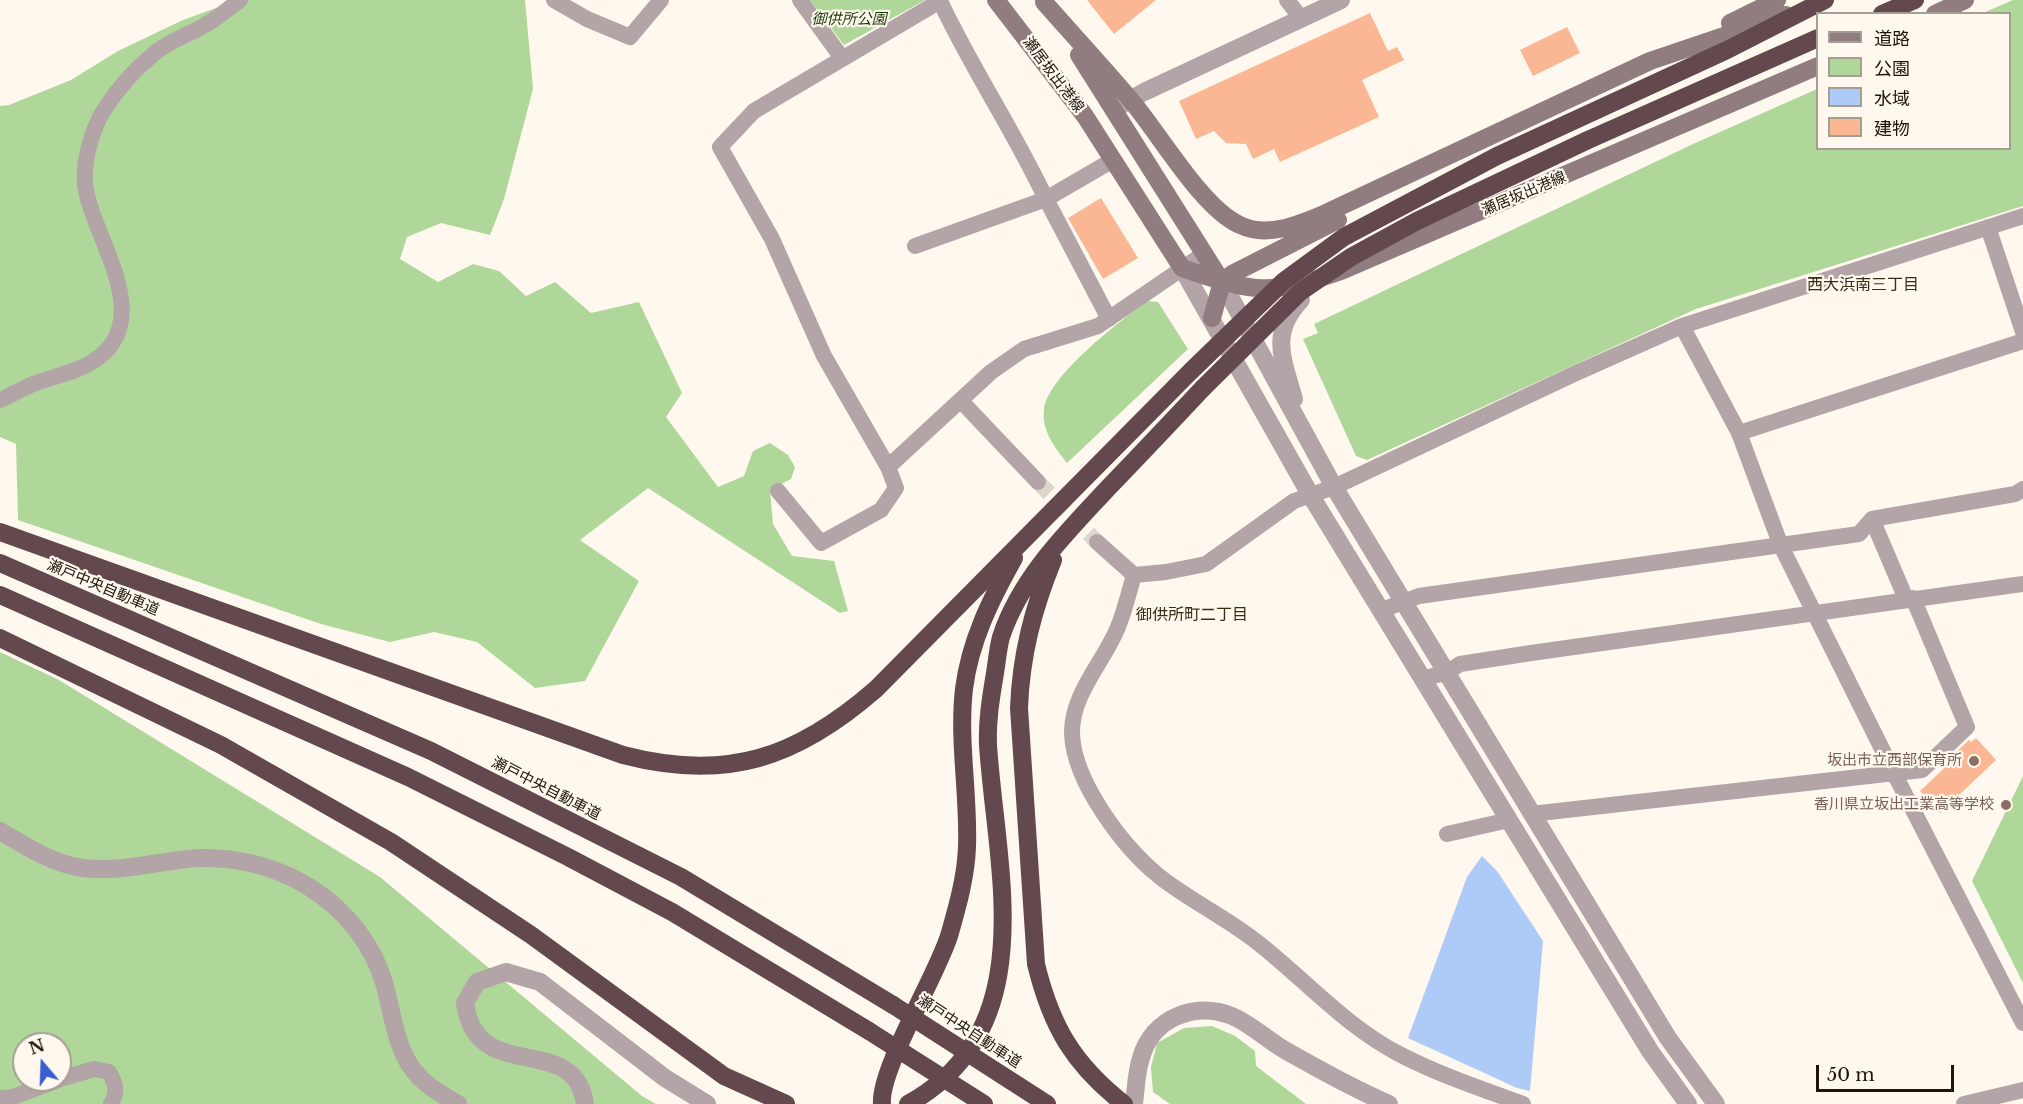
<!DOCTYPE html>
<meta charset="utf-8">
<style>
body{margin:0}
#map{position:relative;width:2023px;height:1104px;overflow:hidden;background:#fef8ee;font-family:"Libre Baskerville","Noto Sans JP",serif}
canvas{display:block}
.legend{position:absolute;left:1816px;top:12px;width:195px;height:138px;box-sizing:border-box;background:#fef8ee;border:2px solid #a49e94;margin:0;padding:8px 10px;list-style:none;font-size:18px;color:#1c170e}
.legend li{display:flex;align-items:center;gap:12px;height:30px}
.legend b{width:30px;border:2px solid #a49e94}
.north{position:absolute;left:12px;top:1032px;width:60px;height:60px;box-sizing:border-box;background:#fef8ee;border:2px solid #a49e94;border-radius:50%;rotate:341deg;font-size:16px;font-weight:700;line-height:24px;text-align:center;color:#1c170e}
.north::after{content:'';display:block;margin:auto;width:21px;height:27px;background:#3a5dcf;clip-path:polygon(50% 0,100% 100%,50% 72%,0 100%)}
.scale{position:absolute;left:1816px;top:1065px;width:138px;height:27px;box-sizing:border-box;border:3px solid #1c170e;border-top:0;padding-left:8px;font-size:18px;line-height:21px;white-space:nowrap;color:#1c170e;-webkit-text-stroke:4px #fef8ee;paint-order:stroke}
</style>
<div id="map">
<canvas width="2023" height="1104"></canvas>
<ul class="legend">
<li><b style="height:8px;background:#917d80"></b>道路</li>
<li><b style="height:16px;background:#afd79a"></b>公園</li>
<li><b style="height:16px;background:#aecaf6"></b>水域</li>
<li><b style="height:16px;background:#fbb793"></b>建物</li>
</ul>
<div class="north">N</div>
<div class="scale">50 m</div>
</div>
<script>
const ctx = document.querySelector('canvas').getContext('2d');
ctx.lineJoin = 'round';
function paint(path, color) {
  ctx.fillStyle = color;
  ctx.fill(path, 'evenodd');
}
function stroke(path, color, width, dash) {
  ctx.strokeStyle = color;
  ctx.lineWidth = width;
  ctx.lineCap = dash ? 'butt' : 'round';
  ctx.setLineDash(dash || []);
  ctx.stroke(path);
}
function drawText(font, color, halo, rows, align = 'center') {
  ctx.font = font + ' "Libre Baskerville","Noto Sans JP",serif';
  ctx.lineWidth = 4.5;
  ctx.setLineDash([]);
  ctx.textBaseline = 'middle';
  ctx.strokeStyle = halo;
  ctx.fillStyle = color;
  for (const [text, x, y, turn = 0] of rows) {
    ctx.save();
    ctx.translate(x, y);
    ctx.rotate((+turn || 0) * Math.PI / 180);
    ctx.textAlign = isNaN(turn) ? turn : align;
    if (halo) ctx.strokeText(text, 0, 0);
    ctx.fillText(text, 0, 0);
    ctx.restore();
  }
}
const green = new Path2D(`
 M238,0H525L533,89L504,199L490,235L441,223L407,237L400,259L438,282L473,264L499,271L526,296L555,282L591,313L639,302L682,393L666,417L718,487L744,476L753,451L770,443L788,455L795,467L791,479L770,490L773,524L792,556L834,561L848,611L840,613L648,488L580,540L639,581L585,681L535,688L477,642L434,632L390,642L321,624L18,520L16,444L0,437V106L9,105L71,80L118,51L183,20Z
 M810,0H925L844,45Z
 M2013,0H2023V206L1696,309L1367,460L1356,456L1303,339L1318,333L1314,324L1693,144L1817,89L1818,148H2010V14L1983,13Z
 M1147,301L1158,302L1188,349L1067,463C1055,448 1041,430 1044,409C1048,376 1120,321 1147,301Z
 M0,652L59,680L380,877L642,1096L656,1104H0ZM24,1044H60V1080H24Z
 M2023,776V983L1972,881Z
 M1212,1026L1235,1036L1255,1051L1256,1066L1306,1104H1170L1153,1092L1151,1067L1157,1043L1184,1028Z`);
const water = new Path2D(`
 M1482,856L1497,871L1543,941L1530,1091L1517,1088L1408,1038L1467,877Z`);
const building = new Path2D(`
 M1087,0H1156L1114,34Z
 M1370,13L1388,51L1397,47L1404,60L1362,80L1379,117L1280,162L1274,149L1253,159L1246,144L1226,143L1214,131L1196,139L1179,101Z
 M1567,27L1580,53L1533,76L1520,50Z
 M1101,198L1138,258L1103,279L1068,218Z
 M1976,738L1996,760L1940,813L1920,791L1954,759L1952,756L1969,740L1971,742Z`);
const minorTunnel = new Path2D(`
 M1038,482L1097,542`);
const minor = new Path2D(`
 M554,0L587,19L630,37L661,0
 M800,0L842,58
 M1287,0L1301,18
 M1988,227L2023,332
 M915,246L1046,199L1109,319
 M1682,326L1739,433L1781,546L1895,775L2023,1023
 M0,400C11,395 22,389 33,384C57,375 87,371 106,351C149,306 91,234 85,184C83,161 92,129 104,110C118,88 136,68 156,52C171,40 191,34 207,24C219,17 229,8 240,0
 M961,401L1038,482
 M1739,433L2023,341
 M888,467L991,372L1024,349L1098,326L1205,253
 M778,491L821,543L881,510L896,488L888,467L824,356L772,239L720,147L754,111L940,1C972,69 1014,131 1046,199L1113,160
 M1872,519L1906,599
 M1097,542L1134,575L1166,572L1206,564L1294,501L1334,487L1574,374L1682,326L2023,216
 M1134,575C1129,592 1125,610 1118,627C1104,662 1071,694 1072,734C1074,783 1126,852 1164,880C1196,904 1232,921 1262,946C1308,983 1348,1028 1401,1055C1440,1075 1482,1089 1523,1104
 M1382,610L1419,596L1859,534L1872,519L2015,494L2023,489
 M1424,678L1446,673L1460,664L1531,653L2023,584
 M1531,814L1922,770L1967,727L1913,598
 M1447,834L1509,820
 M60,1079L94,1069L109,1072C116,1084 118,1092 111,1104
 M0,1098L13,1097L58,1080
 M1964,1104L2023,1090`);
const tertiary = new Path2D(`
 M1114,109L1144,92L1341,0
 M1182,268L1311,496L1650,1051L1688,1104
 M1222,282L1334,487L1668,1038L1716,1104
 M1294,399C1283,360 1269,333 1301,300
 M0,831C25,846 53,864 83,868C123,873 161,860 200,858C237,857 278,867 309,887C345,909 374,945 385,986C392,1012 395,1040 409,1064C421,1083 439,1093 458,1104
 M585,1104C575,1030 476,1087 465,1003L477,982L506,972L540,982L665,1078L707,1104
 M1134,1104C1136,1089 1136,1073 1141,1058C1152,1018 1195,1001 1232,1016C1251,1024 1266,1039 1283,1049C1318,1069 1352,1088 1389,1104`);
const secondary = new Path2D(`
 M996,0L1085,116L1182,268C1254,293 1269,296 1341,271L1818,66
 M1044,2C1072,34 1102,66 1129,98C1158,131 1202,209 1240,225C1267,238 1298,225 1324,214L1650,61L1786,15
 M1935,14L1965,0
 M1730,23L1777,0
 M1079,55L1222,282
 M1212,318L1222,282L1232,274L1338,220`);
const motorway = new Path2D(`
 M1882,14L1915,0
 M0,532L623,755C727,782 797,758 876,689L1191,371
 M1053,560C1033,609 1021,655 1019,708L1036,964C1051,1026 1073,1064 1124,1104
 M0,563L431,751L681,877L893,1005
 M0,595L408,777L568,857L672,912L869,1031
 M0,638L221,745L391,842L531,935L724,1076L786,1104
 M882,1104C879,1070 936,977 949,936C957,908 966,877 967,847C969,795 958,741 964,689C970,641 991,599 1014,558
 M908,1104C1044,1029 996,869 988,745C987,720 991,697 995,673C997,661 998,648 1001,637C1021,577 1067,532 1109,487C1141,454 1172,421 1203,388`);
const motorwayBridge = new Path2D(`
 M1191,371L1284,281L1344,237L1497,156L1727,50L1825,0
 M1203,388L1300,292L1351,257L1417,221L1588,140L1818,38
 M893,1005L1047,1104
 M869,1031L984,1104`);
const markers = [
 [1974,761,6,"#8d6e63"],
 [2006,805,6,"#8d6e63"]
];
const parkNames = [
 ["御供所公園",849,20]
];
const streetNames = [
 ["瀬居坂出港線",1053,75,53],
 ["瀬居坂出港線",1524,194,-23],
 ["瀬戸中央自動車道",103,588,23],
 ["瀬戸中央自動車道",546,789,27],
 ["瀬戸中央自動車道",969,1032,33]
];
const educationNames = [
 ["坂出市立西部保育所",1962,761],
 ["香川県立坂出工業高等学校",1994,805]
];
const neighbourhoodNames = [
 ["西大浜南三丁目",1863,285],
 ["御供所町二丁目",1192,615]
];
paint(green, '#afd79a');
paint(water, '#aecaf6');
paint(building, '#fbb793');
stroke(minorTunnel, '#dcd6cc', 16, [16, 8]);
stroke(minor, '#b3a5a7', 16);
stroke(tertiary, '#b3a5a7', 18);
stroke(secondary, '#917d80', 18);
stroke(motorway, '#63484d', 18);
stroke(motorwayBridge, '#63484d', 18);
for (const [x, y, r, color] of markers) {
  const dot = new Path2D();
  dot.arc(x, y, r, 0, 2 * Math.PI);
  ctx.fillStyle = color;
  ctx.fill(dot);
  stroke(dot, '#fef8ee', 2);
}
drawText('italic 15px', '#193902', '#fef8ee', parkNames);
drawText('15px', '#1c170e', '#fef8ee', streetNames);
drawText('15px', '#785e54', '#fef8ee', educationNames, 'right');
drawText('16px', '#382e18', '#fef8ee', neighbourhoodNames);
</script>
